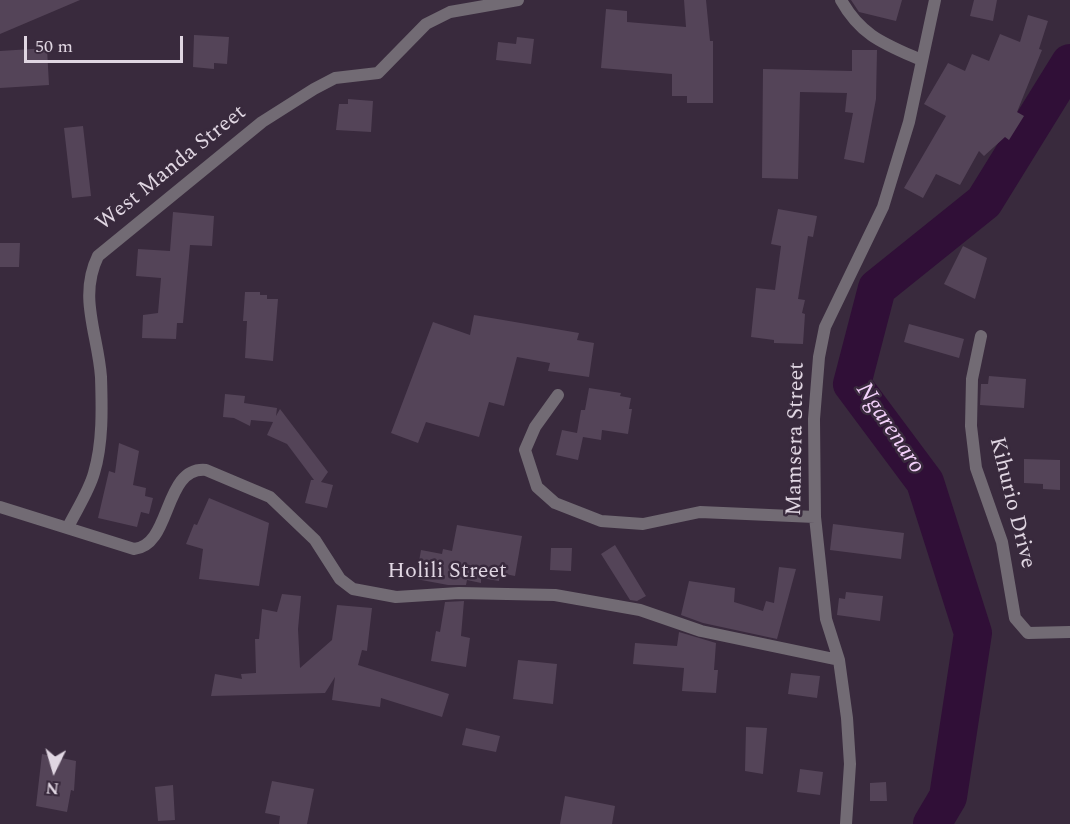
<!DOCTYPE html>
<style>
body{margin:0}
#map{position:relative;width:1070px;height:824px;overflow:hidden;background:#392a3d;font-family:Spectral,serif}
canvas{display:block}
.north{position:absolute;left:24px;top:740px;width:60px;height:60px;-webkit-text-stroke:4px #392a3d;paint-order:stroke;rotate:185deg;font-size:16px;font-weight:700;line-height:24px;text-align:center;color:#e0d6e2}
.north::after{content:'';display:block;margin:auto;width:21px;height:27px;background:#e0d6e2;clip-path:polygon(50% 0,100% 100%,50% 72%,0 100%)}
.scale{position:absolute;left:24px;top:36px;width:159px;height:27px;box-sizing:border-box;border:3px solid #e0d6e2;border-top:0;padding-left:8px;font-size:18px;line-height:21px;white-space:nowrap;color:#e0d6e2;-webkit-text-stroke:4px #392a3d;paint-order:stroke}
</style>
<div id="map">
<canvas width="1070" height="824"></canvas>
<div class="north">N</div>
<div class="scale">50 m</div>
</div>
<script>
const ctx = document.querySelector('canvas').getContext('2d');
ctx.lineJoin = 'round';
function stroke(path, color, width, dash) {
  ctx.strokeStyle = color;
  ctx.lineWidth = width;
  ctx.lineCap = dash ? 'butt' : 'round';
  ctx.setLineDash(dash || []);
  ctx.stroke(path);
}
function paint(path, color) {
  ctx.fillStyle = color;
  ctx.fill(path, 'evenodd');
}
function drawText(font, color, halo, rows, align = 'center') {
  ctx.font = font + ' Spectral,serif';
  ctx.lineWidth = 5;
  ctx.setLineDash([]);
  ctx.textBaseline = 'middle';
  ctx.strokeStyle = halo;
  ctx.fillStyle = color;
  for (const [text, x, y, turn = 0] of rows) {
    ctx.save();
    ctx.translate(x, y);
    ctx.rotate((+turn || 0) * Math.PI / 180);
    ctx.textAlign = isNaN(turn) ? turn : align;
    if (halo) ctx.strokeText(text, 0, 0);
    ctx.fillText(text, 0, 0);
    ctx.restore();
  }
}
const river = new Path2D(`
 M932,824L948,797L973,633L925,482L852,384L877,288L984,202L1070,63`);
const building = new Path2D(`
 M0,0H80L0,34Z
 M684,0H706L710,41H713V103H687V96H672V74L601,68L606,9L627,11V22L686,27Z
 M851,0H902L896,21L859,12Z
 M974,0H997L993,21L970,16Z
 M1028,15L1048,21L1039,49L1042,50L1017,112L1024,116L1009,140L1005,137L984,156L979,151L960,185L936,174L923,198L904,188L946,116L924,104L948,63L965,71L972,54L989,61L1000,34L1020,42Z
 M194,35L229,37L227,64L214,63V69L193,67Z
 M517,37L534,39L531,64L496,60L498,42L516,44Z
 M47,48L49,85L0,88V51Z
 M852,50H877L876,99L864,163L844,159L853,113L845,112L847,93L800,92L798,179L762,178L763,69L852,71Z
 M348,99L373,101L371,132L336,130L339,104H348Z
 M83,126L91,196L72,198L64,128Z
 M778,209L817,216L813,237L808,236L798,299L805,300L802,313L805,314L803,344L774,343V340L751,337L756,288L775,290L781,246L771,244Z
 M173,212L214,216L212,246L190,245L183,323H177L176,339L142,338L143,315L158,313L161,278L136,276L138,249L170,251Z
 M0,243H20L19,267H0Z
 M963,246L987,258L975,299L944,284Z
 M245,292H260V295H267V299H278L273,361L245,358L247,321H243Z
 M474,315L579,333L577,340L594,343L589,377L548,371L550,363L517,357L504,406L489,402L479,437L426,422L418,443L391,433L433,322L470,335Z
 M909,324L964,339L959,358L904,342Z
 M989,376L1026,379L1024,408L980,405L981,384H988Z
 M589,388L621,393L620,396L631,398L629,409H632L628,434L602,430L601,440L583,437L578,460L556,455L562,430L577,433L581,410H585Z
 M225,394L245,396L244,403L277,408L276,416L280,409L328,472L321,482L333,485L327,508L305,503L311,480H314L287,444L267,435L273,422L251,420L250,426L234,418L223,417Z
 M119,443L139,451L133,485L146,488L145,496L153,498L149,514L141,512L137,527L98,518L109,471L115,473Z
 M1024,459L1060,460V490L1043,489V484L1024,483Z
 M209,498L269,523L259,586L199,579L203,549L186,544L194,524L197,525Z
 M833,524L904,533L901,559L830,550Z
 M457,525L522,536L515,576L500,573L499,581L481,578V583L467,580L466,585H448L416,579L421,550L442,554L443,549L452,551Z
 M615,545L646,596L637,601L630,600L601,554Z
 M551,548H572L571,571L550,570Z
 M779,567L796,569L777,639L703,623L681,615L689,581L735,588L734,602L763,611L766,601L774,603Z
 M846,592L883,596L880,621L837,615L839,598L845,599Z
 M282,594L301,596L298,629L300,668L332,640L337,605L372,608L367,651L362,650L358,665L449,694L442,717L381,698L380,707L332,700L335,677L325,693L211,696L215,674L242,679L241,674L256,673L255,639H259L262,609L277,612Z
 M464,601L461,636L470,638L466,667L431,661L436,631L440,632L445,602Z
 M679,632L716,643L714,670H718L716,693L682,691L684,668L633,664L635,643L677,646Z
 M518,660L557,664L553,704L513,699Z
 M791,673L820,676L817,698L788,694Z
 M746,727L767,728L763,774L745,771Z
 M466,728L500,736L496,752L462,745Z
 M42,754L76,761L74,791L71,790L67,812L36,806Z
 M800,769L823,772L820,795L797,792Z
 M272,781L314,789L307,824H279L280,816L265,813Z
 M886,782L887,801H870V783Z
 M173,785L175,820L158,821L155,787Z
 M565,796L615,806L612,824H560Z`);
const minor = new Path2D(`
 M841,0C861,36 885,44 921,60
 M981,336L972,379L971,426L976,468L1002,542L1015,618L1028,633L1070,632
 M558,395L535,427L525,450L537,487L555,503L601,521L643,524L700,512L815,517
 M0,507L134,549C172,546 163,466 206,470L270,497L315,540L340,579L353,589L396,597L459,593L555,595L640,610L701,631L839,660
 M68,527C77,509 89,491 94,473C103,443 102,408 101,377C98,334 78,297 98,256L262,122L314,89L335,78L378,73L426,24L450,12L518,0
 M846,824L850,764L847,718L839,660L826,619L815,517L814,419L819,357L825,327L883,207L909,122L935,0`);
const streetNames = [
 ["West Manda Street",172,169,-39],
 ["Mamsera Street",797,439,-89],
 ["Kihurio Drive",1011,503,76],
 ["Holili Street",447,573]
];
const waterNames = [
 ["Ngarenaro",889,429,56]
];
stroke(river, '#300f37', 38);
paint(building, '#544458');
stroke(minor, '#726b74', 12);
drawText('22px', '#e0d6e2', '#392a3d', streetNames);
drawText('italic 24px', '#f4d1fb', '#392a3d', waterNames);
</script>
